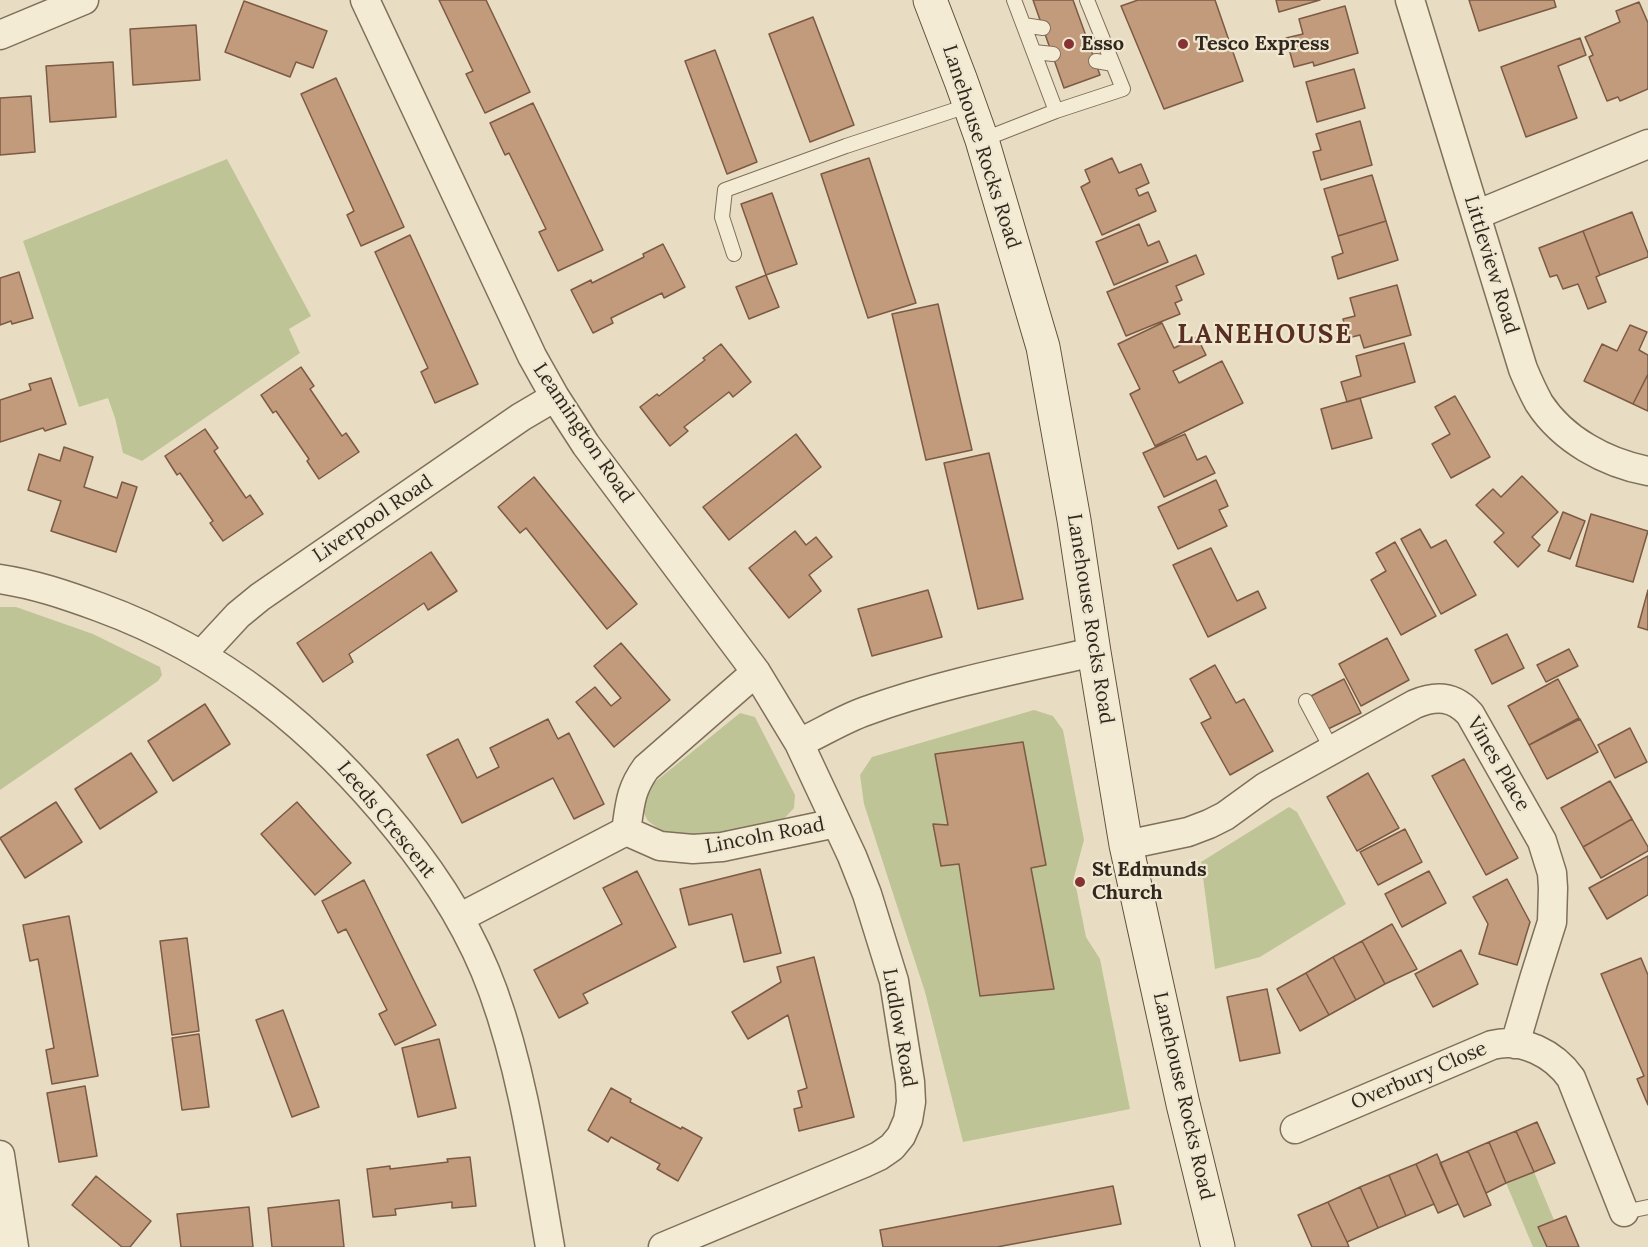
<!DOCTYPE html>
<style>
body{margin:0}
canvas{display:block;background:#e8ddc2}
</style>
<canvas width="1648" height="1247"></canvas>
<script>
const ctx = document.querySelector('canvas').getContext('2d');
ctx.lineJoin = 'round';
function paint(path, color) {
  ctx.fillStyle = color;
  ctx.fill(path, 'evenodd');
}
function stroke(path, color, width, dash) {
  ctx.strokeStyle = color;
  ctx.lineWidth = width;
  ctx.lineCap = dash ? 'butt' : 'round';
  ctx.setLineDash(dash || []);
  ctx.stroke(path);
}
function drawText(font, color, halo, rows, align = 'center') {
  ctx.font = font + ' Lora,serif';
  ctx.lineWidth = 4.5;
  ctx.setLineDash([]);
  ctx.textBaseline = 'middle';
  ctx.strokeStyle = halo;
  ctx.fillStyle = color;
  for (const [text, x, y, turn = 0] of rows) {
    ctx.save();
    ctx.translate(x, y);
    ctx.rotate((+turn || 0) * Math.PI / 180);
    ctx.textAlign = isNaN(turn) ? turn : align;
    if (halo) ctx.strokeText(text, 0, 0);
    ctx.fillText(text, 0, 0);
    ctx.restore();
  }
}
const green = new Path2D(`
 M227,159L311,316L289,329L300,353L142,461L123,453L115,418L108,398L79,407L23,241Z
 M0,607H16L93,634L160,667L162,675L158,681L0,790Z
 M1034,710L1053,716L1063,730L1084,840L1074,877L1086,937L1100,959L1130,1109L963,1142L925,992L864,804L860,775L872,757Z
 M740,713L755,717L795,795L794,808L781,822L706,835L663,832L648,821L641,808L645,790Z
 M1289,807L1297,812L1346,904L1260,957L1215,969L1201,862Z
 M1534,1172L1554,1220L1539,1227L1547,1247H1533L1506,1183Z`);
const building = new Path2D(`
 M439,0H486L530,92L485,113L466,74L473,71Z
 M1033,0H1073L1100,75L1064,88Z
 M1138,0H1215L1243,81L1164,109L1121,6Z
 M1276,0H1320L1279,12Z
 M1469,0H1554L1556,7L1479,31Z
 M244,1L327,31L313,68L296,62L290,77L225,52Z
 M1639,2L1648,23V89L1620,101L1618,97L1607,101L1589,57L1593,55L1585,37L1620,22L1616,11Z
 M1345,6L1358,53L1314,66L1313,62L1294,67L1286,38L1303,34L1299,19Z
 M813,17L854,125L810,142L769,34Z
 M196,25L200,80L133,85L130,29Z
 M1580,38L1586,55L1558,66L1577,118L1526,137L1501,67Z
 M715,50L757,162L727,174L685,61Z
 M113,62L116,117L50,122L46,66Z
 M1354,69L1365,108L1317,122L1306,82Z
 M336,78L404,227L361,246L347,215L354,211L301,94Z
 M31,96L35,152L0,155V98Z
 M533,103L603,250L558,271L539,232L546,229L509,153L505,155L490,123Z
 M1360,121L1372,165L1321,180L1313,152L1321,150L1316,134Z
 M869,158L916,303L868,318L821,174Z
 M1112,158L1119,173L1141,164L1149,183L1136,189L1139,196L1148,192L1156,211L1102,235L1081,187L1090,182L1085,170Z
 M1372,175L1386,221L1338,236L1324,189Z
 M772,193L797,264L766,275L741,204Z
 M1632,212L1648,253V257L1600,275L1583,231Z
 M1386,221L1398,260L1338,279L1332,257L1343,253L1338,236Z
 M1139,224L1148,246L1159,241L1168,262L1114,285L1096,242Z
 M1583,231L1600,275L1596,277L1606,302L1588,309L1578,284L1563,289L1557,275L1550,277L1539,248Z
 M410,235L478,384L435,403L421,372L428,368L375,252Z
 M663,244L685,287L664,298L662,293L611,318L613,323L593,333L571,290L591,280L592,283L644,257L643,254Z
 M1196,255L1204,274L1176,286L1182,300L1175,303L1180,314L1126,336L1107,292Z
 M19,272L33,318L12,324L11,321L0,325V278Z
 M766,275L779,307L749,319L736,287Z
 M1397,285L1411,335L1364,348L1360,335L1348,338L1343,319L1355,316L1350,298Z
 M938,304L972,450L926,460L892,314Z
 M1162,323L1174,348L1197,337L1206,355L1173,371L1179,383L1222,361L1243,403L1155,446L1130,394L1140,389L1118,344Z
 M1630,325L1647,332L1639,350L1648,355V374L1633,404L1584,381L1602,344L1617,351Z
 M1404,343L1415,382L1347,402L1341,382L1361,376L1356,356Z
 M721,344L751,382L733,397L729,392L684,427L688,431L670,446L640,407L657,394L659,396L705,360L703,358Z
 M301,367L314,386L310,389L342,436L346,433L359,452L319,479L307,461L309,459L276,411L273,413L261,395Z
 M1648,374V411L1633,404Z
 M51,378L66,424L45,431L43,428L0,442V400L31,390L29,384Z
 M1455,396L1490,457L1451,478L1432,444L1450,434L1435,407Z
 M1360,398L1372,438L1332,449L1321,409Z
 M205,429L218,448L214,451L246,498L250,495L263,514L223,541L210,523L213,521L180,473L177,475L165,456Z
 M796,434L821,467L729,540L703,507Z
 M1185,434L1197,460L1206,456L1215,473L1164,497L1143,453Z
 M64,447L93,457L84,487L117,498L122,482L137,487L116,552L51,531L61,501L28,490L39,454L60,461Z
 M989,453L1023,599L978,609L944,463Z
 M1522,476L1558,512L1532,537L1540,545L1518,567L1494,542L1504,533L1476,505L1493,489L1501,497Z
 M534,477L637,604L607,629L526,528L520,533L498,507Z
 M1216,480L1228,506L1219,510L1227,526L1178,549L1158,507Z
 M1563,512L1585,521L1570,559L1548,551Z
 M1591,514L1648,531L1633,582L1576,566Z
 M1420,529L1431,548L1446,540L1476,595L1441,614L1401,539Z
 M795,531L806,545L816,537L832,557L809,575L821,591L789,618L749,568Z
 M1395,542L1436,616L1401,635L1371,580L1386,571L1376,553Z
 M1211,548L1237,601L1258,591L1266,608L1208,637L1173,565Z
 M431,552L457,591L428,610L424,603L349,654L353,662L323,682L297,643Z
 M928,590L942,637L872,656L858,609Z
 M1648,590V630L1638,627Z
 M1507,634L1524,668L1492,684L1475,650Z
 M1387,638L1409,680L1361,706L1339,664Z
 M621,643L670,700L614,747L576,702L595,687L611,706L621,698L594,666Z
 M1569,649L1578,666L1546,682L1537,665Z
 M1215,665L1236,703L1244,699L1273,751L1230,775L1201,723L1211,718L1190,679Z
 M1344,679L1361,713L1328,729L1311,696Z
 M1558,679L1579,718L1529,745L1508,706Z
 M205,704L230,744L173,781L148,741Z
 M548,719L558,739L569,733L604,804L574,819L553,778L462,823L427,755L458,739L477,778L499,767L490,748Z
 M1580,719L1598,752L1547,779L1529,745Z
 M1630,728L1647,762L1615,778L1598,745Z
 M1023,742L1046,865L1031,868L1054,989L980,996L959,864L941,866L933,824L948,825L935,754Z
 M131,753L157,792L100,829L75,789Z
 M1464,759L1518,858L1486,875L1432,776Z
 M1368,773L1399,828L1357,851L1327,797Z
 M1610,781L1632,819L1583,847L1561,808Z
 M56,802L82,842L25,878L0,838Z
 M297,802L351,863L315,895L261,834Z
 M1632,819L1648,847V851L1601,878L1583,847Z
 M1405,829L1422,862L1378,885L1360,852Z
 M1648,856V895L1607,919L1589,888Z
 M760,869L781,953L744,962L732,914L689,925L680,889Z
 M637,871L676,947L583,994L588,1003L559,1018L534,970L622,924L603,888Z
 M1429,871L1446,903L1402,927L1385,894Z
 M1507,879L1530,922L1517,965L1479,954L1488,924L1473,897Z
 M364,880L436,1025L395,1045L379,1014L387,1010L346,929L338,933L322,901Z
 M69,916L98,1076L52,1084L46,1050L54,1048L38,959L30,961L23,925Z
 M1392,924L1417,969L1385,984L1362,941Z
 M187,938L199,1031L172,1035L160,941Z
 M1362,941L1385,984L1356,1000L1333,957Z
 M1461,950L1478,984L1433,1007L1415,974Z
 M814,957L854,1117L799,1131L794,1109L802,1107L798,1091L807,1088L788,1015L748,1039L732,1012L781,982L777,967Z
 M1333,957L1356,1000L1329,1015L1306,973Z
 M1641,958L1648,975V1105L1637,1079L1644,1076L1601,974Z
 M1306,973L1329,1015L1300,1031L1277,989Z
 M1267,989L1280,1053L1240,1061L1227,997Z
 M283,1010L319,1107L292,1117L256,1020Z
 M199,1034L209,1107L182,1110L172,1038Z
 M439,1039L456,1108L418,1117L402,1048Z
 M85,1086L97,1156L59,1162L47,1093Z
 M611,1088L631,1099L630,1102L681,1129L682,1127L702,1138L678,1181L657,1169L660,1164L611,1137L608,1142L588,1130Z
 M1537,1122L1555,1163L1534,1172L1516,1131Z
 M1516,1131L1534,1172L1506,1183L1489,1142Z
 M1489,1142L1506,1183L1486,1193L1468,1151Z
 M1468,1151L1491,1205L1464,1217L1440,1163Z
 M1437,1154L1458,1204L1438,1213L1416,1164Z
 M470,1157L476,1206L452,1208V1202L395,1209L396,1215L373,1217L367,1169L390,1166V1169L448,1162L447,1159Z
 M1416,1164L1434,1204L1406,1216L1389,1175Z
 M1389,1175L1406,1216L1378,1228L1360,1187Z
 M96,1176L151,1221L130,1247H122L72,1205Z
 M1113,1186L1121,1224L997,1247H883L880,1230Z
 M1360,1187L1378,1228L1347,1242L1328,1202Z
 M339,1200L344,1247H272L268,1208Z
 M1328,1202L1347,1242L1349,1247H1312L1298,1215Z
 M249,1207L253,1247H181L177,1214Z
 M1566,1216L1579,1247H1547L1538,1227Z`);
const lane = new Path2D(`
 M1014,0L1056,111
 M1024,25L1043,28
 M1034,52L1053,54
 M1096,61L1113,64
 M982,140L1056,111L1123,89L1087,0
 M734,254L722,217L725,190L846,146L970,105
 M1306,701L1332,750
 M1624,1212L1648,1207`);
const street = new Path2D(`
 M365,0L532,356L555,397L586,445L756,672L799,743L852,856L867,894L894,981L910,1082L911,1102L908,1120L901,1136L892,1147L879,1156L864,1163L663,1247
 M1410,0L1523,369C1528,381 1533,392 1539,403C1563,440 1606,463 1648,471
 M0,35L84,0
 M1476,215L1648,144
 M0,579C34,584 66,595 99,607C222,652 317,729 399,831C438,879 472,933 493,991C523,1074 535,1161 550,1247
 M201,655L238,615L260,597L521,417L555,397
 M799,743C821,733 843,719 866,711C940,684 1018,669 1094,652
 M626,831L660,846L693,849L722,847L836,823
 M1126,845L1188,832L1209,824L1225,816L1265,787L1415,704C1436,695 1454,696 1470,714L1542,841L1552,873L1553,888L1552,922L1534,979L1515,1044
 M459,918L626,831C630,805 630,790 646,768L756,672
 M1295,1129L1492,1045C1522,1037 1554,1054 1571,1078L1624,1212
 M0,1155L14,1247`);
const secondary = new Path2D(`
 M930,0L961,81L982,140L1043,347L1074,520L1094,652L1126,845L1183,1104L1218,1247`);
const markers = [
 [1069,44,6,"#873232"],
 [1183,44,6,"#873232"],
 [1080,882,6,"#873232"]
];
const poiNames = [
 ["Esso",1081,44],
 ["Tesco Express",1195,44],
 ["St Edmunds",1092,870],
 ["Church",1092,893]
];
const streetNames = [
 ["Lanehouse Rocks Road",981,147,72],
 ["Littleview Road",1491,265,73],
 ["Leamington Road",583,433,56],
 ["Liverpool Road",373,519,-34],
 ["Lanehouse Rocks Road",1090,619,81],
 ["Vines Place",1498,764,60],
 ["Leeds Crescent",386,820,51],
 ["Lincoln Road",765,836,-11],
 ["Ludlow Road",899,1028,80],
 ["Overbury Close",1419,1076,-23],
 ["Lanehouse Rocks Road",1183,1096,77]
];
const districtNames = [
 ["LANEHOUSE",1265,336]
];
paint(green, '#bfc497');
paint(building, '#c29a7c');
stroke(building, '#7c5a44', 1.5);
stroke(lane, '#7f6f5b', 16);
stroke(street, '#7f6f5b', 31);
stroke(secondary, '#61503e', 35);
stroke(lane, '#f4ebd4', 14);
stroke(street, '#f4ebd4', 28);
stroke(secondary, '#f4ebd4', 33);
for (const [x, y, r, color] of markers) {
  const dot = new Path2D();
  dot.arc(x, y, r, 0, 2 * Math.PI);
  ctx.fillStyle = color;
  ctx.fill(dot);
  stroke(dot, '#f0e7d0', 2);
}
drawText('bold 20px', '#31271e', '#f0e7d0', poiNames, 'left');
drawText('20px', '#31271e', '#f0e7d0', streetNames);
ctx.letterSpacing = '1.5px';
drawText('bold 26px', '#592e22', '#f0e7d0', districtNames);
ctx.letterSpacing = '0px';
</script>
